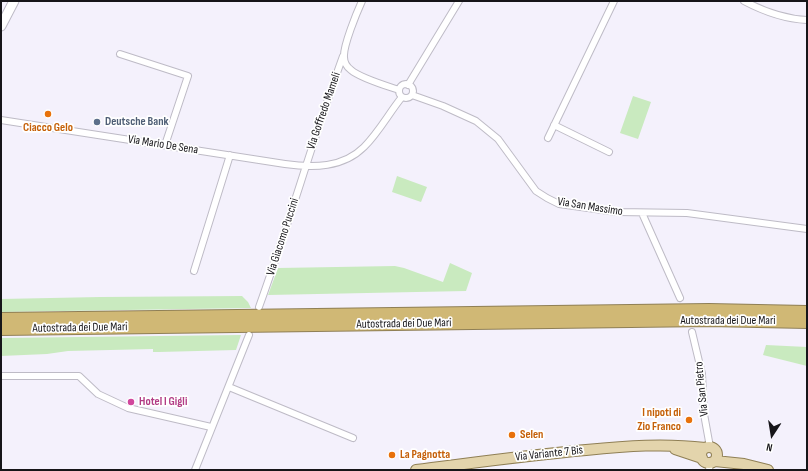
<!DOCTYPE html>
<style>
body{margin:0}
#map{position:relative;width:808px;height:471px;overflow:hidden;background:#f4f1fc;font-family:"Sofia Sans Condensed",sans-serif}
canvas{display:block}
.frame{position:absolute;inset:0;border:2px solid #161519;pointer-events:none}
.north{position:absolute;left:752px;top:415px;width:40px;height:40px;-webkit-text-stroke:3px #fff;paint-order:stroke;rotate:192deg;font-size:11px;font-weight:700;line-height:16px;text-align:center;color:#161519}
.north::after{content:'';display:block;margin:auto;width:14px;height:18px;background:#161519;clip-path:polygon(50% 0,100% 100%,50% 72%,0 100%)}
</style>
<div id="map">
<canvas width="808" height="471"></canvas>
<div class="frame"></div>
<div class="north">N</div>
</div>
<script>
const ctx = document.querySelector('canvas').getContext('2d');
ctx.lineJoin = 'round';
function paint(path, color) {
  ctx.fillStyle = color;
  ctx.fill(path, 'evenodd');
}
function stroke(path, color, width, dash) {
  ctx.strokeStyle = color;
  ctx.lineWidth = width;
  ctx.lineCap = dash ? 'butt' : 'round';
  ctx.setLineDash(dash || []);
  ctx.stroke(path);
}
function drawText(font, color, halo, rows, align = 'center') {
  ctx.font = font + ' "Sofia Sans Condensed",sans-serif';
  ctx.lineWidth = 3.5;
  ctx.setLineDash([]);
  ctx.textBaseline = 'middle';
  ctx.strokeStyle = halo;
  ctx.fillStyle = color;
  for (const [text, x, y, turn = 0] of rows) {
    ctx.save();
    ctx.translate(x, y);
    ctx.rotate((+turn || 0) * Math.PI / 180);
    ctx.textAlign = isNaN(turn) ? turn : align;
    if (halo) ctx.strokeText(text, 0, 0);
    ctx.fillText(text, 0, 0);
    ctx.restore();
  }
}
const green = new Path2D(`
 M633,96L651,102L638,139L620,133Z
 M397,176L427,187L421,202L392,192Z
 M450,263L472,273L466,291L268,295L278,268L395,266L404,268L443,282Z
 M242,296L248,302L251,308L1,312V299L100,297Z
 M241,335L236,350L159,352H153V349L68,351L47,354L1,356V338Z
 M766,345L807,347V366L763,355Z`);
const street = new Path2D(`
 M362,1C357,12 343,46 344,57C344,62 347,67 351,70C360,78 387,86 399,90
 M744,1C763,11 785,19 807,20
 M120,54L188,76L165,145
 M399 91a7 7 0 1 1 14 0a7 7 0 1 1-14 0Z
 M408,85L459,1
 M412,95L443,106L476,121L498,139L536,191L547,198L559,204L617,212L687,213L807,229
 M1,120L285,164C313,168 343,168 364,147C379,132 389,113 402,97
 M554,125L609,152
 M548,138L614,1
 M642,213L680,298
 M194,271L230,155
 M259,307C289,224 313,139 343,56
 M692,332L702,374L704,414L710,447
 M1,376H79L98,394L128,408L211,427
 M229,387L353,438
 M195,470L249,335
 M709,470L710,463`);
const secondary = new Path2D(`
 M1,26L14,1`);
const primary = new Path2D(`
 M701 455a8 8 0 1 1 16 0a8 8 0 1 1-16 0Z
 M675,449L702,458
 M715,461L744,464L768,470
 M416,470C472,463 529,455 586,450C626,446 665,443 705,448`);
const highway = new Path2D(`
 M1,319L709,310L807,312
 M1,329L709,320L807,322`);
const markers = [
 [48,114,4,"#e8710a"],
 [97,122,4,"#5c6f8a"],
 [131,402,4,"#d1479c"],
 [689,420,4,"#e8710a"],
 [512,435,4,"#e8710a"],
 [392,455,4,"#e8710a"]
];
const streetNames = [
 ["Via Goffredo Mameli",324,111,-71],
 ["Via Mario De Sena",163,145,9],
 ["Via San Massimo",590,207,9],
 ["Via Giacomo Puccini",283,237,-72],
 ["Autostrada dei Due Mari",728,321],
 ["Autostrada dei Due Mari",404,324,-1],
 ["Autostrada dei Due Mari",80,328,-1],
 ["Via San Pietro",702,389,-96],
 ["Via Variante 7 Bis",549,454,-6]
];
const serviceNames = [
 ["Deutsche Bank",105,122]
];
const foodNames = [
 ["Ciacco Gelo",48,128,"center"],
 ["I nipoti di",681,413,"right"],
 ["Zio Franco",681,427,"right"],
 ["Selen",520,435],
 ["La Pagnotta",400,455]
];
const hotelNames = [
 ["Hotel I Gigli",139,402]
];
paint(green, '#c9eabf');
stroke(street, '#bebbc6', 8);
stroke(secondary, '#bebbc6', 11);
stroke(primary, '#8f7f55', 12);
stroke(highway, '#8f7f55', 14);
stroke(street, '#fff', 6);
stroke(secondary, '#fff', 9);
stroke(primary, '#e3d4ac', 10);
stroke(highway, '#d0b875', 12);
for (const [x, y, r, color] of markers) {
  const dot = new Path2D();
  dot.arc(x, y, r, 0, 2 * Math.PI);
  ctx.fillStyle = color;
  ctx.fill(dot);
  stroke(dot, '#fff', 1.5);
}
drawText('12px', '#161519', '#fff', streetNames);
drawText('bold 12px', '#4e5e75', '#fff', serviceNames, 'left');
drawText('bold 12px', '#c56008', '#fff', foodNames, 'left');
drawText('bold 12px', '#b23c85', '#fff', hotelNames, 'left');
</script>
